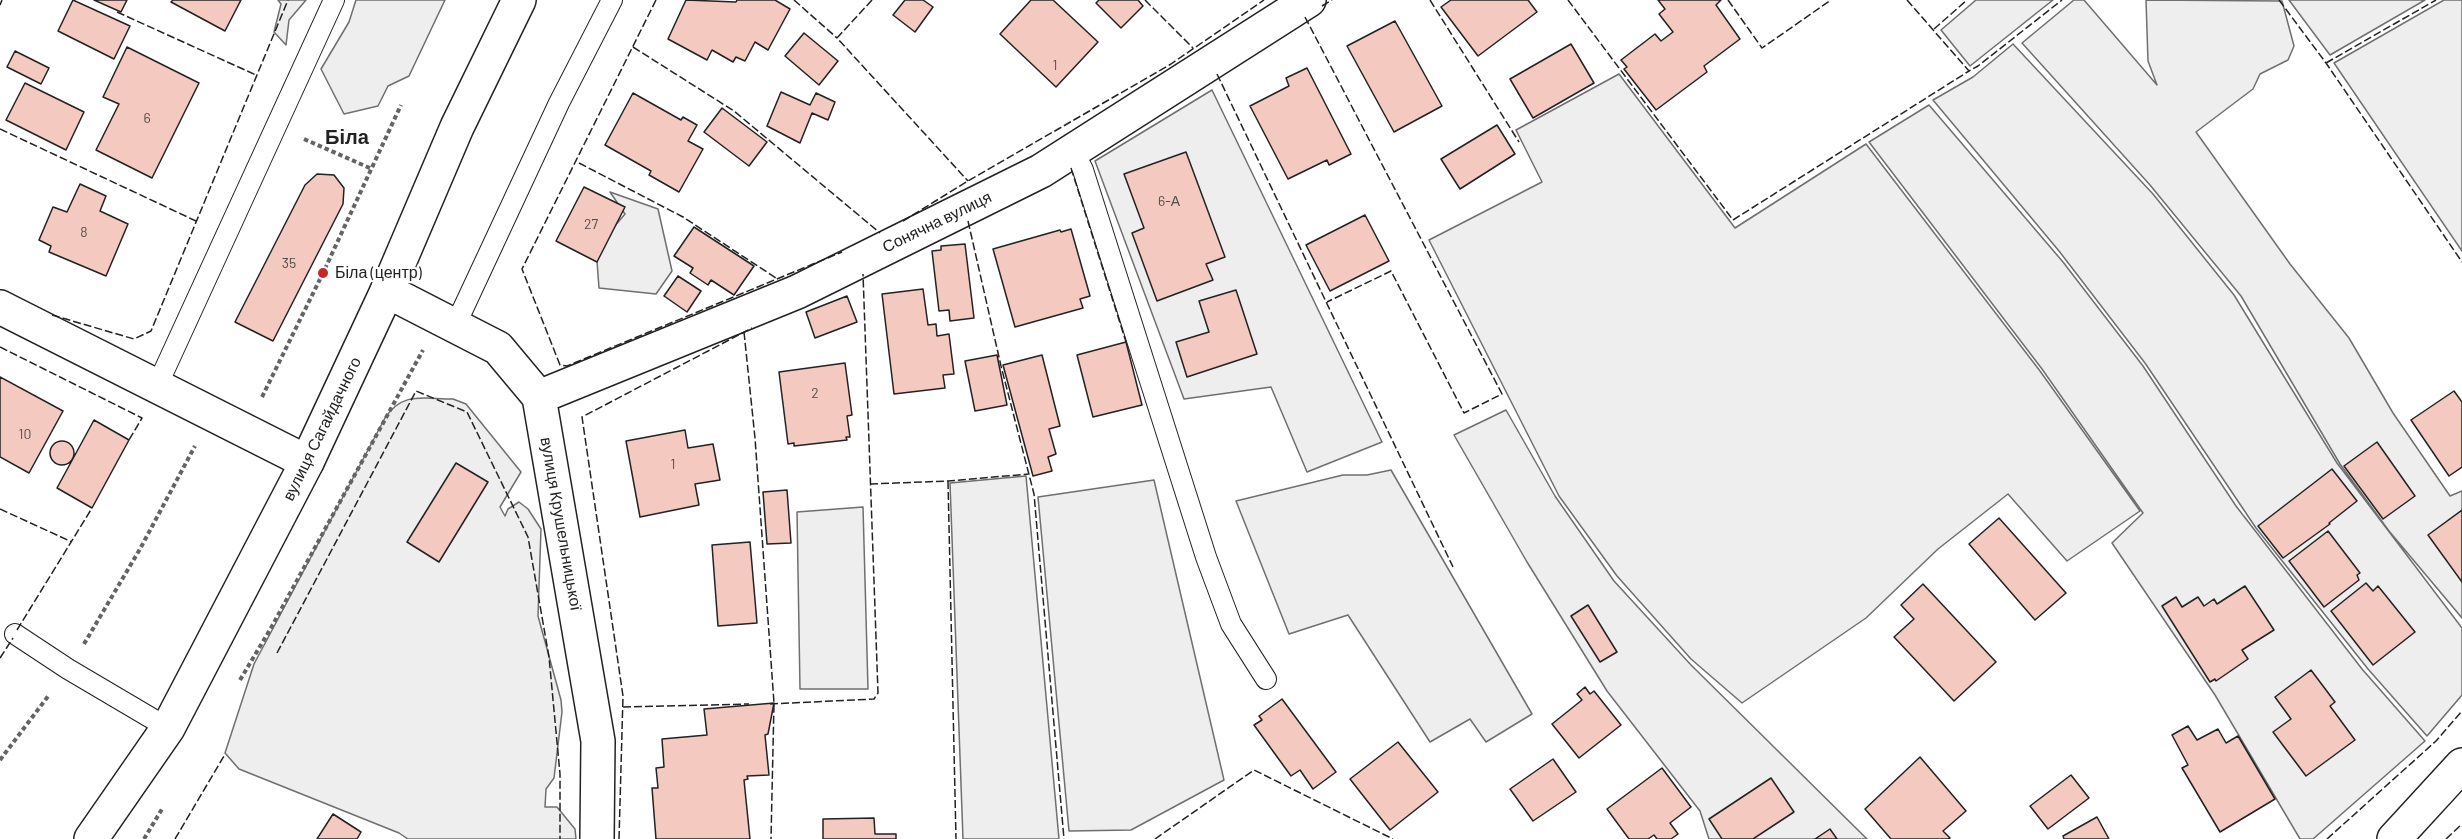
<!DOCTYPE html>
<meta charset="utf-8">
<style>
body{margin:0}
canvas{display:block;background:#fff}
</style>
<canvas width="2462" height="839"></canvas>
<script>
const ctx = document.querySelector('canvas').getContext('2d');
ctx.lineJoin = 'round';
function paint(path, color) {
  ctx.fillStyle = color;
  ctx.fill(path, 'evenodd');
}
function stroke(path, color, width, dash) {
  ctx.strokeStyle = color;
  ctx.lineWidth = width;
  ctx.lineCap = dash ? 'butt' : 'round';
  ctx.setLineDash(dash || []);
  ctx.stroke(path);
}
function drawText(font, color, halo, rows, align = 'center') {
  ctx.font = font + ' Barlow,sans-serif';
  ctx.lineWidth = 4.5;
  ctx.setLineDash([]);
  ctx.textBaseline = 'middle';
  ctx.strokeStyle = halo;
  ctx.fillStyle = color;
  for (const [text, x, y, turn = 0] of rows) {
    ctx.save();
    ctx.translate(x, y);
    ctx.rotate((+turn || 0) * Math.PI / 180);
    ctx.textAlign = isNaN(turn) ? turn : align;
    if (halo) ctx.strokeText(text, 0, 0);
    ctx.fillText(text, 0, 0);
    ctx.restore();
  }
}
const green = new Path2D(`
 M278,0H306L289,20L286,45L274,32L281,4Z
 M356,0H445L409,76L388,86L378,106L344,114L321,69L349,22Z
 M1976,0H2053L1970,66L1941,30Z
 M2074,0H2084L2157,85L2148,61L2146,0L2282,1L2294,46L2288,60L2260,74L2253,89L2196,132L2290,264L2349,338L2393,413L2450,496L2462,491V618L2389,531L2340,464L2241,296L2150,185L2022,43Z
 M2289,0H2425L2330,55Z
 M2444,0H2462V251L2334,63Z
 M2013,44L2153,194L2234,295L2337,463L2462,628V695L2427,736L2368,669L2256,528L2145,363L2059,251L1933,100L1973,77Z
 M1619,74L1735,228L1866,144L2040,371L2140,511L2067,561L2008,494L1938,549L1866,618L1742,703L1691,659L1617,576L1559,496L1429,240L1542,182L1516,130Z
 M1212,90L1382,442L1307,472L1271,387L1184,399L1095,161Z
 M1929,105L2063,262L2143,366L2236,506L2362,669L2425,741L2313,839H2300L2215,695L2112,543L2143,513L2042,369L1869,142Z
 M610,192L658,209L672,271L656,294L599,288L596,248L625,214Z
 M453,399L466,404L521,472L500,507L505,516L508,509L519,502L528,509L541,529L538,616L561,700L562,712L554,778L546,789L545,807H557L575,829L576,839H408L399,833L239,769L225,753L254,664L385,418C403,391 423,399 453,399Z
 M1506,410L1555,496L1614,581L1691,665L1867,839H1709L1700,811L1607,691L1527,562L1454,435Z
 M1391,470L1532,714L1486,742L1470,719L1430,742L1348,615L1289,634L1236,501L1343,475H1367Z
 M1026,476L1059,839H963L950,483Z
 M1154,480L1224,780L1131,830L1069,831L1038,497Z
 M863,507L868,689H800L797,512Z`);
const building = new Path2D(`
 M73,0L130,26L114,59L58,31Z
 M94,0H127L121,12Z
 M173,0H241L225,31L171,2Z
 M686,0L736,2L737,0H775L790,9L768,50L755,42L745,61L736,57L733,62L712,50L707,60L668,39Z
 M905,0H923L933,7L915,32L893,15Z
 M1031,0H1053L1098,42L1056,87L1000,34Z
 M1099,0H1138L1143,6L1121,28L1096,3Z
 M1451,0H1528L1537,12L1478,56L1441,7Z
 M1658,0H1721L1716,5L1740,39L1704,66L1707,72L1656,110L1624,69L1627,67L1621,60L1655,34L1661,41L1673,32L1659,14L1665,9Z
 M1395,21L1442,106L1394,132L1347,46Z
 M804,33L838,61L819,85L785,56Z
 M1571,44L1594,83L1533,118L1510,79Z
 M127,47L199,83L152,178L96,150L119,104L103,97Z
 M15,51L49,68L41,84L7,67Z
 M1307,68L1351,154L1329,165L1327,160L1288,179L1250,106L1289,86L1286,78Z
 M25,83L84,112L66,150L6,120Z
 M781,92L810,105L816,93L835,102L828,120L812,113L800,143L767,126Z
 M633,93L681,120L683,117L697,125L688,141L703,149L679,192L649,175L651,171L605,145Z
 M722,108L767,142L749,166L704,132Z
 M1497,125L1515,154L1460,189L1441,159Z
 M1186,152L1225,257L1206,264L1213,280L1157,301L1132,233L1144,228L1124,174Z
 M317,174L334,175L344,188L343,204L273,341L235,322L305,185Z
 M80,184L106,196L100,211L128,224L106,276L49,252L51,246L39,240L53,207L67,212Z
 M584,187L625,207L597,262L556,241Z
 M1365,215L1389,261L1330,291L1306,245Z
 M694,227L754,266L734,295L711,280L708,285L690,273L693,268L674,256Z
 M1071,229L1090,296L1080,299L1083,308L1015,327L993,249L1060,230L1061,232Z
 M965,244L974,318L950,321L949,310L939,311L932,251L941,250V246Z
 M678,276L701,291L687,312L664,296Z
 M923,289L928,325L936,324L937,336L949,334L954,374L943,375L945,388L894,394L882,294Z
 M1236,290L1257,354L1187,377L1176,342L1209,332L1199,301Z
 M847,296L857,322L815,338L806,312Z
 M1126,342L1142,405L1093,417L1077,355Z
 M997,355L1007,405L975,411L965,361Z
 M1042,355L1060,426L1049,429L1056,454L1048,457L1052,471L1033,476L1003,365Z
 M845,363L852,415L847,416L850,437H846L847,440L794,446V443L788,444L779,372Z
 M0,377L63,411L29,473L0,457Z
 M2454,391L2462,402V467L2449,476L2411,420Z
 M94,420L129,440L92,508L57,488Z
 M685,430L688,448L713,444L720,480L695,484L699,505L640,517L626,441Z
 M50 453a12 12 0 1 1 24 0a12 12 0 1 1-24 0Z
 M2377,442L2415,496L2383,519L2344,466Z
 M456,463L488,482L439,562L407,542Z
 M2332,469L2357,501L2329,523L2330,524L2283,558L2258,526Z
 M787,490L791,543L767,544L763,492Z
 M2462,510V582L2428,535Z
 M1999,518L2066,593L2035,620L1969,544Z
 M2328,531L2360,573L2357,575L2359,580L2324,607L2289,561Z
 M750,542L757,623L718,626L712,545Z
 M2366,583L2373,591L2378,586L2415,632L2373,665L2331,611Z
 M1923,584L1996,662L1954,701L1894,637L1914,619L1901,605Z
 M2245,586L2274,630L2242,650L2248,659L2216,681L2215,679L2210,682L2162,606L2176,597L2182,607L2198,597L2204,606L2214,599L2217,604Z
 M1588,605L1617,652L1600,662L1571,616Z
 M2311,670L2335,702L2330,706L2355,740L2306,776L2273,732L2291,719L2275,697Z
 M1585,687L1590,694L1594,691L1621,725L1579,758L1552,724L1582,700L1577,694Z
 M1282,699L1336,772L1313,789L1300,770L1291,776L1254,725L1262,720L1259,716Z
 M774,703L768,734L765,735L769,775L747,776L748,779L744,780L750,839H656L652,788H658L656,768L664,767L662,739L707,735L704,709Z
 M2188,726L2197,740L2218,729L2226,743L2238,736L2275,799L2220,832L2182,768L2188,765L2172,735Z
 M1398,742L1438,792L1390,830L1350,779Z
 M1920,757L1966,811L1943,831L1950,838L1948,839H1891L1865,809Z
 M1553,759L1576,792L1533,821L1510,789Z
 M1662,768L1691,807L1670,823L1678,834L1671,839H1657L1654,835L1648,839H1629L1607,809Z
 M2071,775L2089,798L2048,829L2030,806Z
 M1771,778L1794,812L1753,839H1722L1709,819Z
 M333,814L361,832L357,839H317Z
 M2097,817L2109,839H2064L2063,836Z
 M874,818L875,834H896V839H823V819Z
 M1830,829L1837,839H1815Z`);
const path = new Path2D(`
 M304,139L372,169
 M262,397L323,273L401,105
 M84,644L140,549L195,446
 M240,680L271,628L423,350
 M0,760L49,695
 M144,839L162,809`);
const service = new Path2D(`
 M1073,150L1083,170L1206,557L1231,624L1266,679
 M455,326L559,103L612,0
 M157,386L334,0
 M15,634L68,669L168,728`);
const minor = new Path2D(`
 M387,291L498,348L539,397L598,741L597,839
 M0,307L307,462
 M539,397L797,292L1041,171L1309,0
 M2394,839L2462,765`);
const primary = new Path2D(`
 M91,839L168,728L307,462L387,291L457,127L519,0`);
const fence = new Path2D(`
 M656,0L522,269L560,365L567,366L842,252
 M794,0L837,38
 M872,0L837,38L968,181
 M1145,0L1193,48
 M1430,0L1519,142
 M1568,0L1733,220L1969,71
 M1728,0L1762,48L1831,0
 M1907,0L1969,71L1978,66L2062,0
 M2279,0L2326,63L2462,262
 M0,5L2,0
 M1322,6L1332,0
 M117,12L256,75
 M1305,17L1502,394L1464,413L1391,271L1327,302
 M1934,29L1967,0
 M633,47L734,111L880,233
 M2326,63L2436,0
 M1217,74L1453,567
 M0,129L196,221
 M579,163L683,217L776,278
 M1071,168L1126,342
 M903,221L968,181L1171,64L1264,0
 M968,221L1001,366L1034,494L1064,839
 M52,315L134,339L151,331L288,0
 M744,332L755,438L774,703L771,839
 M0,347L142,418L129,440
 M948,481L956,839
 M870,484L948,481L1029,474
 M0,509L72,542
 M17,630L92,508
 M277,653L416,391L467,412L528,537L549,657L560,774V839
 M0,658L13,638
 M770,704L874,699L878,693L863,274
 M623,707L749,704
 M175,839L224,756
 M619,839L623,696L582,417L752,328
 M1155,839L1254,770L1393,839
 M2327,839L2436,741L2462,711
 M2446,839L2462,824`);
const markers = [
 [323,273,6,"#c62828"]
];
const numberNames = [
 ["1",1055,65],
 ["6",147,118],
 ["6-А",1169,201],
 ["27",591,224],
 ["8",84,232],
 ["35",289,263],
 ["2",815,393],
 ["10",25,434],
 ["1",673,464]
];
const streetNames = [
 ["Сонячна вулиця",937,222,-26],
 ["вулиця Сагайдачного",322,429,-64],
 ["вулиця Крушельницької",561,524,80]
];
const poiNames = [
 ["Біла (центр)",335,273]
];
const quarterNames = [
 ["Біла",347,137]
];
paint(green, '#eee');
stroke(green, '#6f6f6f', 1.5);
paint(building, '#f3c9c0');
stroke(building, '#222', 1.5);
stroke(service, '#222', 22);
stroke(minor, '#222', 36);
stroke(primary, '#222', 36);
stroke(path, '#646464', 4, [4.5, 3]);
stroke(service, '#fff', 20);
stroke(minor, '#fff', 33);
stroke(primary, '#fff', 33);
stroke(fence, '#222', 1.5, [8, 3]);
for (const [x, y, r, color] of markers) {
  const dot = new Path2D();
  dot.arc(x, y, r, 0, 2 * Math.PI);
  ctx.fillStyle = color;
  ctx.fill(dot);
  stroke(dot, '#fff', 2);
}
drawText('14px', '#564c4a', null, numberNames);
drawText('16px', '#222', '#fff', streetNames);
drawText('16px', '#222', '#fff', poiNames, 'left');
drawText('bold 20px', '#222', '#fff', quarterNames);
</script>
